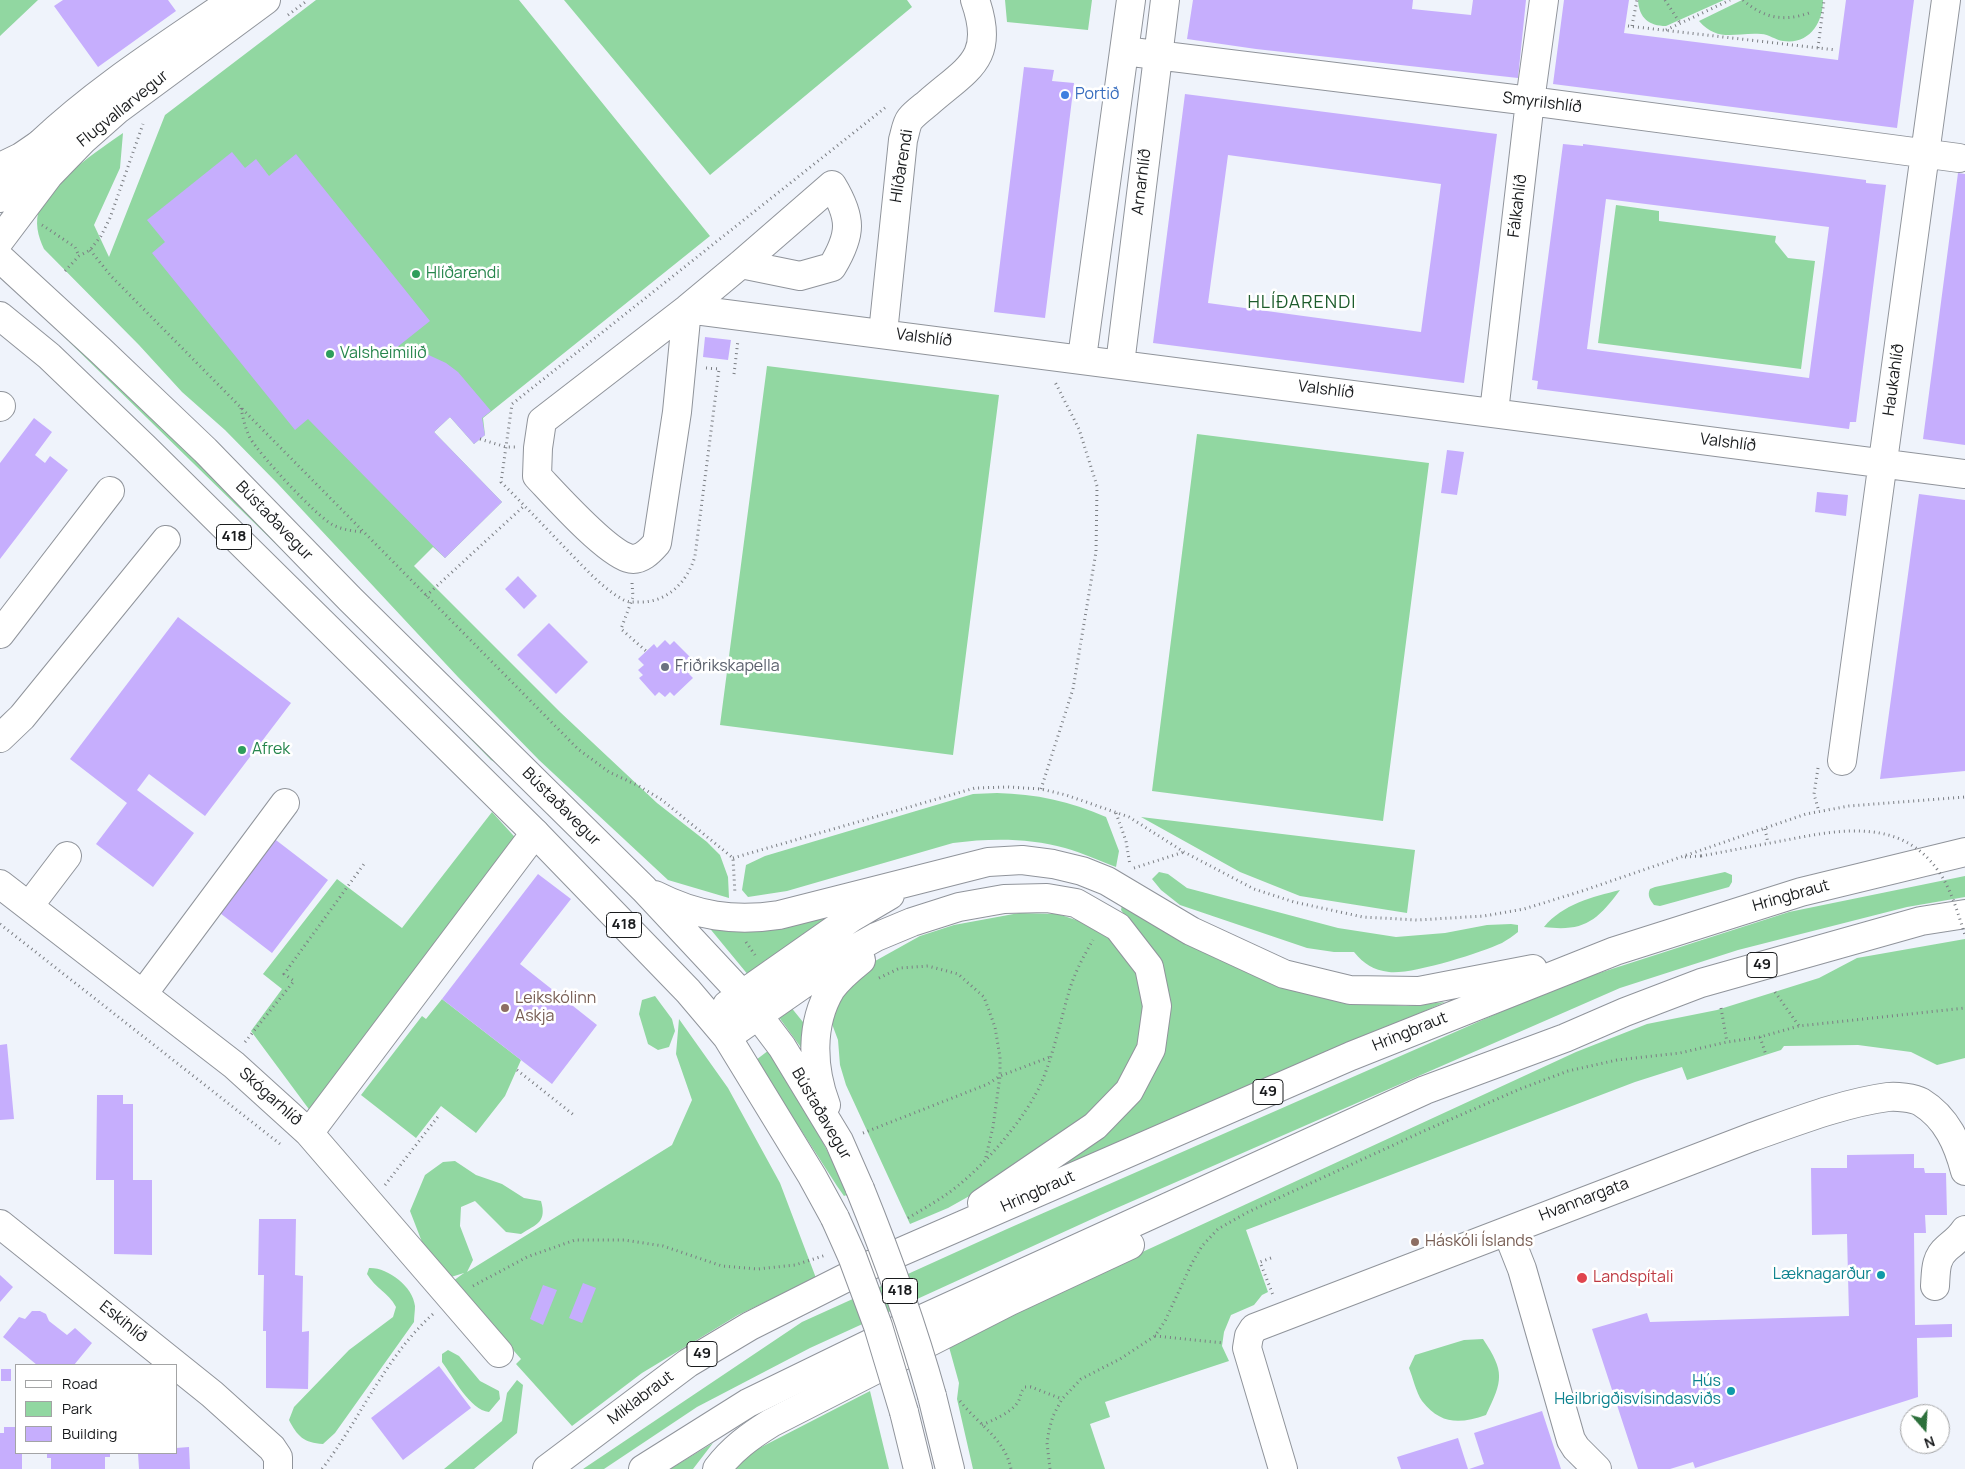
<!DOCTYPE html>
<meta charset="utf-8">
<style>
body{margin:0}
#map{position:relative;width:1965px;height:1469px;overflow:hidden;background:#eff3fb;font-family:Manrope,sans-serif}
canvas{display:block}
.legend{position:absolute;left:15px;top:1364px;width:162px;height:90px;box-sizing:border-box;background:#fff;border:1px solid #a3a4a5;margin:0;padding:6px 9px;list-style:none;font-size:15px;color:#191b1d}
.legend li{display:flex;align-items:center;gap:10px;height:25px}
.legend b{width:25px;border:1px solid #a3a4a5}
.north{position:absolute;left:1900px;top:1404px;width:50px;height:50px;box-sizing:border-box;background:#fff;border:1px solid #a3a4a5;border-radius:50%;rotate:161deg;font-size:14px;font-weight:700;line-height:20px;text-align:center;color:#191b1d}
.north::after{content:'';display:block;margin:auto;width:18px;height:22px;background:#2c703b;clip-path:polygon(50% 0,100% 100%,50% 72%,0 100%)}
</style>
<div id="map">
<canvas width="1965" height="1469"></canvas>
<ul class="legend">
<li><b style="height:6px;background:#fff"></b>Road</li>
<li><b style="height:14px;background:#91d7a1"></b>Park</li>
<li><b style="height:14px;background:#c6aefd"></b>Building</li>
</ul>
<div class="north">N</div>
</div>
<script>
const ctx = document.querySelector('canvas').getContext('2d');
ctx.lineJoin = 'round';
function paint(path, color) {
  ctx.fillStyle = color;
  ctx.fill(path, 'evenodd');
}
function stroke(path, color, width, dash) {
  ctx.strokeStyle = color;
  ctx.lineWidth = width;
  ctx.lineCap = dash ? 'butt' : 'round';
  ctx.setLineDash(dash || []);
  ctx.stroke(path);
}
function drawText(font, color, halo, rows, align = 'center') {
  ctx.font = font + ' Manrope,sans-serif';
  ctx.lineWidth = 5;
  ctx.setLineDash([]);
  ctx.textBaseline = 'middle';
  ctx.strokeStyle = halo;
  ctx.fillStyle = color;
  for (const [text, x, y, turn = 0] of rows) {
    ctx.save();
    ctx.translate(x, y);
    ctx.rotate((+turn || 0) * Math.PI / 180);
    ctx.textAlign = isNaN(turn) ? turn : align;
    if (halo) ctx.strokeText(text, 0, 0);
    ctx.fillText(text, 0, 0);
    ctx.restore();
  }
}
const green = new Path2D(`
 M0,0H38L0,36Z
 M316,0H519L710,236L483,418L485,435L474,444L450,417L434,432L502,502L445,558L433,547L414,566L560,712L657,803L707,842L720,855L728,877L729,898L668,880L539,760L458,677L278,484L225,430L182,392L139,345L44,249C38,237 34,221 40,208C54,180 97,151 123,133L120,168L94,225L109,257L165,115Z
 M564,0H907L912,7L710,175Z
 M1005,0H1092L1088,30L1007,22Z
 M1638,0H1724L1666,26C1649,26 1639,18 1638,0Z
 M1742,0H1823C1823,23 1809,45 1783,41C1775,40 1769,34 1761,34C1736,32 1718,43 1699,21Z
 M1616,205L1659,211V221L1776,236L1775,242L1788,258L1815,261L1801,369L1598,343Z
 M9,283L141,403L508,770L491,760L376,642Z
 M767,366L999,395L953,755L720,725Z
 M1197,434L1429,463L1383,821L1152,791Z
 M997,793C1036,794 1070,801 1106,817L1119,851L1116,867C1100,861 1083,853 1065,848C1029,838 991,838 953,843L787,891L748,897L742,890L746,865L765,856L973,794Z
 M492,812L522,845L311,1112L251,1031L282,989L263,974L337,879L402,928Z
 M1141,817L1415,850L1407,913L1300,896L1240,872Z
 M1159,872L1168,874L1187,888L1338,928L1396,937L1445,933L1487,925L1511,924L1518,925V932C1513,936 1507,940 1502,943C1480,953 1411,975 1389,972C1373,970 1364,964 1354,952H1334L1307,948L1180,905L1161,890L1152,879Z
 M1725,872L1732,875V882L1729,887L1660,906L1654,905C1650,900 1647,895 1650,889L1655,887Z
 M1965,876V897L1907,907L1738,950L1620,988L1103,1214L810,1348L697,1407L604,1469H583L802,1322L1007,1229L1562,985L1789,912Z
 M1620,890C1597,921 1584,932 1544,927C1563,904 1592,897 1620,890Z
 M1123,900L1345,1001L1406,1006L1445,1002L1017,1194L1138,1096L1164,1054L1165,989L1156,956L1121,910Z
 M850,905L749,976L707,925Z
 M1019,913L1058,914L1082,922L1111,940L1137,973L1145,991L1143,1044L1109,1099L1014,1171L948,1208L910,1224L846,1085L840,1065L838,1040L829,1016L859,970L920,936L954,925Z
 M1965,939V1058L1937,1065L1911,1052L1858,1045L1784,1046L1781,1050L1687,1080L1682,1067L1635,1082L1246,1230L1268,1292L1262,1295L1254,1305L1231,1315L1224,1332L1222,1346L1229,1361L1105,1402L1110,1417L1090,1424L1105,1469H973L957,1399L959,1383L949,1347L1008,1314L1576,1052L1647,1024L1717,1010L1819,978L1857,958Z
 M655,996L672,1019L675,1031L669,1047L658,1050L648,1044L639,1014L642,1000Z
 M442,999L521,1060L505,1096L476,1133L441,1106L416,1138L361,1095L422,1016L426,1019Z
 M790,1006L807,1027L805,1053L778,1016Z
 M679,1019L728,1088L780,1183L816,1278L738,1315L642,1373L572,1426L516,1364L521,1359L453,1281L464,1273L451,1277L422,1242L410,1211L425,1175L443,1162L455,1161L476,1175L502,1184L524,1198L541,1201C547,1222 537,1224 521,1234L506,1232L475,1201L461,1207L460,1226L473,1260L467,1272L672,1145L692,1100L676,1054Z
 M769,1050L804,1105L849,1194L844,1196L837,1186L756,1060Z
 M369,1268C387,1267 413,1286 415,1306C415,1311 414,1317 414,1322L335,1433L323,1444C304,1443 297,1436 289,1420L294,1407L349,1350L393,1317L396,1307C388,1292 375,1288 367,1274Z
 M1483,1339C1505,1372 1503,1380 1486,1415C1460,1424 1441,1425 1422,1401C1416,1392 1413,1378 1409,1368L1415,1355L1464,1340Z
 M448,1350L459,1356L480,1381L499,1391L500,1399L489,1412C470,1410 453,1377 442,1362V1354Z
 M517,1380L523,1385L517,1433L474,1469H444L502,1421L507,1393Z
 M870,1391L889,1469H731L742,1457Z
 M713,1443L693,1469H670Z`);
const building = new Path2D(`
 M63,0H168L176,11L98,67L54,6Z
 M1193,0H1413L1412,9L1471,15L1473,0H1526L1518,78L1256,49L1187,39Z
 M1564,0H1629L1624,33L1838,60L1846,0H1914L1897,128L1553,84Z
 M1024,67L1054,70L1052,81L1074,83L1045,318L994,312Z
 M1185,94L1497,134L1464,383L1153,343ZM1228,155L1441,184L1421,332L1208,303Z
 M1563,144L1583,146V144L1805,172L1866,180V183L1886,185L1856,422H1850L1849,429L1537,389L1538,381L1532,380ZM1606,199L1829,227L1809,378L1587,349Z
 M232,152L245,168L256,159L269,176L296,154L430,321L396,348L420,351L446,363L458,372L491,411L482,418L485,435L474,444L450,417L434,432L502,502L445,558L308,419L295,430L152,253L165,242L147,220Z
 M1958,173L1965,174V445L1923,439Z
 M705,337L731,340L728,360L703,357Z
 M34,418L52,432L35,455L45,463L50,456L68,470L0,559V463Z
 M1447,450L1464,452L1457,495L1441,493Z
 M1817,492L1848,495L1846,516L1815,512Z
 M1919,494L1965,500V771L1880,779Z
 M518,576L537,596L524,609L505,589Z
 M178,617L291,703L205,816L149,774L137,790L194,833L153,887L96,844L127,803L70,759Z
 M549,623L588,662L556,694L517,655Z
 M665,640L670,645L674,641L692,659L686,664L693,670L689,674L693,678L674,696L670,692L665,697L659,692L655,696L639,678L643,675L638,670L644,665L638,659L654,644L657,648Z
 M272,837L328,880L272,953L216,910Z
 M538,874L571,899L520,964L597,1025L552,1084L442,999Z
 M7,1044L14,1119L0,1120V1045Z
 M97,1095H123V1104H133V1180H152V1255L114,1254V1180H96Z
 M1914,1154V1168H1924L1925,1173H1946L1947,1215H1925L1926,1233H1914L1915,1325L1952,1324V1337L1917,1338L1918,1397L1695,1468L1693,1462L1670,1469H1638L1592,1329L1647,1313L1650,1322L1849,1316L1847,1234L1812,1235L1811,1168H1847V1155Z
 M259,1219H296L295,1275L303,1276L302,1332L309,1331L308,1389L266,1388V1331H263L264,1275H258Z
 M0,1275L13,1287L0,1302Z
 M583,1283L596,1288L582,1323L569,1318Z
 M543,1285L557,1290L543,1325L530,1319Z
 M32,1311H40L46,1314L49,1321L67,1335L75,1328L92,1343L74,1365H37L3,1337L19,1317L25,1319Z
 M439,1366L471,1408L403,1460L371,1418Z
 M1,1369H11V1381H1Z
 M1542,1411L1561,1469H1469L1484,1464L1474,1433Z
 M4,1427H16V1453H22V1469H0V1433H4Z
 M1458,1438L1468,1469H1401L1397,1457Z
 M189,1447L190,1469H139L138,1453H176V1448Z
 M47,1453H110V1457H105V1469H51V1458H47Z`);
const path = new Path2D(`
 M1665,0L1680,23
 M1743,0C1763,18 1784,22 1809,13
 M288,15L308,0
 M1628,26L1836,50
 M1632,26L1637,0
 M1666,30L1730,0
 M1818,48L1824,0
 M42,225L75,247L79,256
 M90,250L111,276L578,749L609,772L639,786L662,800L733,858L735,894
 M65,271L79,256L90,250L101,236L110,218L143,124
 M706,368L719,369L695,556C688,581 668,602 641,602C634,602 628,603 622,599C601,587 585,568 568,551C546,528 524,505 501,482L512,404L886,107
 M734,374L738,340
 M241,408C243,418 245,428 250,438C260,455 316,516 333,525C343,530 353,531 363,532
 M480,439L506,447H515
 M632,583L633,597L621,629L646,651
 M426,596L525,505
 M1818,768L1814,794L1819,812
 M1041,789L1073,689L1096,552L1097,486L1079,429L1055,382
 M1116,813L1126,841L1130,865
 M1765,829L1768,843
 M1685,857L1701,856
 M733,858L975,788L1008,787L1041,789L1066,795L1129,817L1184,852L1254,889L1294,902L1363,917L1417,920L1484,916L1524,909L1582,891L1806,814L1849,806L1965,797
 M1134,868L1184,852
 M0,924L280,1144
 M746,942L755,955
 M879,978L900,968L928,966L958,974L984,997L995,1027L1000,1057V1076L993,1127L985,1161
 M1775,992L1799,1026
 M1721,1008L1727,1042
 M1760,1037L1766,1055
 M245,1042L294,981L284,974L364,864
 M517,1070L575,1116
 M863,1133L988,1084L1000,1076L1050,1057
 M385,1185L440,1114
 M908,1218C920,1211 932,1204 944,1196C979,1173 1027,1118 1043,1079C1054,1051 1060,1023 1068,995C1073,976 1083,957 1093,940
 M1271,1258L1260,1262L1273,1295
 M473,1286L527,1257L575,1240H624L663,1246L722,1266L758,1269L795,1265L826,1255
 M1155,1336L1224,1343
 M960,1401C978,1424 1005,1439 1011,1469
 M982,1425C993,1420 1011,1413 1018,1402C1021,1397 1020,1392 1025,1387H1031L1062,1399
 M322,1469C361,1418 385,1357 433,1314
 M1050,1469L1047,1443L1049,1430L1053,1416L1062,1399L1081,1379L1120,1359L1155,1336L1165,1321L1192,1263L1202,1246L1218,1229L1248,1212L1424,1131L1520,1089L1568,1071L1617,1060L1680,1053L1727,1042L1760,1037L1799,1026L1965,1008`);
const minor = new Path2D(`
 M1124,51L1530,101L1959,158
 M0,198C13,180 26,158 41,143C99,88 168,45 233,0
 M0,240L49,175L83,140L117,110L266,0
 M741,264L800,276L832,267C852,234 852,218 832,185L741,264L687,309L542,421L538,448L537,476C556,496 604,550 628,558C640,562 650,551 657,543L677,412L687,309L1965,474
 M883,333L903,140C905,134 906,124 910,119C915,113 922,108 928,103C968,68 996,59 975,0
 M1082,358L1131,0
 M1120,364L1165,0
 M0,407L1,406
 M1494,412L1530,101L1544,0
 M0,634L110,491
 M0,738L22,717L166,540
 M1842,761L1946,0
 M0,884L234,1065L309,1133L499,1353
 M29,906L67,856
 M143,994L285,803
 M309,1133L535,833
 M0,1224L212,1394L272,1448L278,1457V1469
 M1507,1231L1522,1269L1571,1440L1576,1448L1597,1469
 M1935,1286C1936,1271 1935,1258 1947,1248C1954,1242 1960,1238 1965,1230
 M1283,1469L1247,1348L1249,1336L1254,1328L1752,1137C1795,1122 1843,1103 1888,1097C1896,1096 1914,1098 1921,1102C1947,1118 1958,1144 1965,1171`);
const major = new Path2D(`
 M0,167L21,157L40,144
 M0,258L100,350L205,450L350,599L644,889L742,994L782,1047L839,1141L860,1189
 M0,316L49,356L145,448L535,833L688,991L727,1037L812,1176L835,1218
 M655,895C696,916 734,922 779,915L988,862L1022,860L1053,864L1082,871L1107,881L1191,931L1284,974L1350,990L1419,991L1533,969
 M727,1005L851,918L890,895
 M727,1037L851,951L876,937L912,922L959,907L1004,899L1047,898L1076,903L1118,927L1149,967L1157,1006L1151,1049L1129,1091L1095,1126L982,1203
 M826,1105C812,1068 810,1024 831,989C839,978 851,968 861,960
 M873,1264L1351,1056L1615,951L1801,892L1965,852
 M898,1330L1425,1090L1565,1038L1625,1012L1701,983L1921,921L1965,914
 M932,1396L950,1469
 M904,1412L918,1469
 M717,1469C732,1449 750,1436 771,1423L1010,1301L1130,1245`);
const highway = new Path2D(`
 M547,1469L688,1363L750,1326L873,1264
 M643,1469L748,1403L898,1330`);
const pathBridge = new Path2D(`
 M1701,856C1728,851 1754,846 1781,841C1837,830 1901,816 1939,872C1952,891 1958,914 1965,935`);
const majorBridge = new Path2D(`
 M860,1189C888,1258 912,1325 932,1396
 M835,1218L852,1256L878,1326L904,1412`);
const markers = [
 [1065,95,5,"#3f7fe0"],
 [416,274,5,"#2e9e5b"],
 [330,354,5,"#2e9e5b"],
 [665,667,5,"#6b7280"],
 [242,750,5,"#2e9e5b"],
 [505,1008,5,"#8d6e63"],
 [1415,1242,5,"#8d6e63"],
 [1881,1275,5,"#0f9aa8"],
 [1582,1278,6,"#e0444e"],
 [1731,1391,5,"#0f9aa8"]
];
const shields = [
 [234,537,35],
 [624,925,35],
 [1762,965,30],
 [1268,1092,30],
 [900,1291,35],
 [702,1354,30]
];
const shieldNames = [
 ["418",234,537],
 ["418",624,925],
 ["49",1762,965],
 ["49",1268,1092],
 ["418",900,1291],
 ["49",702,1354]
];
const shopNames = [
 ["Portið",1075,95]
];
const streetNames = [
 ["Smyrilshlíð",1542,103,7],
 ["Flugvallarvegur",123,109,-39],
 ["Hlíðarendi",902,166,-81],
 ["Arnarhlíð",1142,182,-83],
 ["Fálkahlíð",1518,206,-83],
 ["Valshlíð",924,338,7],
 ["Haukahlíð",1894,380,-82],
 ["Valshlíð",1326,390,7],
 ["Valshlíð",1728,443,7],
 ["Bústaðavegur",274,521,46],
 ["Bústaðavegur",561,807,45],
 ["Hringbraut",1791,896,-16],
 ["Hringbraut",1410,1032,-22],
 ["Skógarhlíð",270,1097,42],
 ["Bústaðavegur",821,1114,60],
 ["Hringbraut",1038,1192,-24],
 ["Hvannargata",1584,1200,-21],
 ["Eskihlíð",123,1322,39],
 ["Miklabraut",641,1398,-37]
];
const leisureNames = [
 ["Hlíðarendi",426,274],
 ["Valsheimilið",340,354],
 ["Afrek",252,750]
];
const worshipNames = [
 ["Friðrikskapella",675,667]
];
const educationNames = [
 ["Leikskólinn",515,999],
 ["Askja",515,1017],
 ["Háskóli Íslands",1425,1242]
];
const cultureNames = [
 ["Læknagarður",1871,1275],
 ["Hús",1721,1382],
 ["Heilbrigðisvísindasviðs",1721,1400]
];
const healthNames = [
 ["Landspítali",1593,1278]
];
const neighbourhoodNames = [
 ["HLÍÐARENDI",1302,303]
];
paint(green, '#91d7a1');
paint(building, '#c6aefd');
stroke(minor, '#90949b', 30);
stroke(major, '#90949b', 30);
stroke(highway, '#90949b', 30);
stroke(path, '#7b7e83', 3, [1, 4]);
stroke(minor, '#fff', 28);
stroke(major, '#fff', 28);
stroke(highway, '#fff', 28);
stroke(majorBridge, '#90949b', 30, []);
stroke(pathBridge, '#7b7e83', 3, [1, 4]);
stroke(majorBridge, '#fff', 28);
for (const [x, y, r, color] of markers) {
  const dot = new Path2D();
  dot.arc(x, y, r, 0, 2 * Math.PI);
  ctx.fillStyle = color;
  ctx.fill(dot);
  stroke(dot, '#fff', 2);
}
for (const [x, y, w] of shields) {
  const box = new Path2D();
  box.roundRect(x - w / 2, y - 12.5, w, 25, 4);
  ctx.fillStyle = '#fff';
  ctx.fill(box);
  stroke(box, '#191b1d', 1);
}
drawText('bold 15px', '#191b1d', null, shieldNames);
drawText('16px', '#366cbe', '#fff', shopNames, 'left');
drawText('16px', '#191b1d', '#fff', streetNames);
drawText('16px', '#27864d', '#fff', leisureNames, 'left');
drawText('16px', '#5b616d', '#fff', worshipNames, 'left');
drawText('16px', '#785e54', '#fff', educationNames, 'left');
drawText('16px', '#0d838f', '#fff', cultureNames, 'right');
drawText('16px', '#be3a42', '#fff', healthNames, 'left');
ctx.letterSpacing = '1px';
drawText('18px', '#1d5c2c', '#fff', neighbourhoodNames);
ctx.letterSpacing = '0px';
</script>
